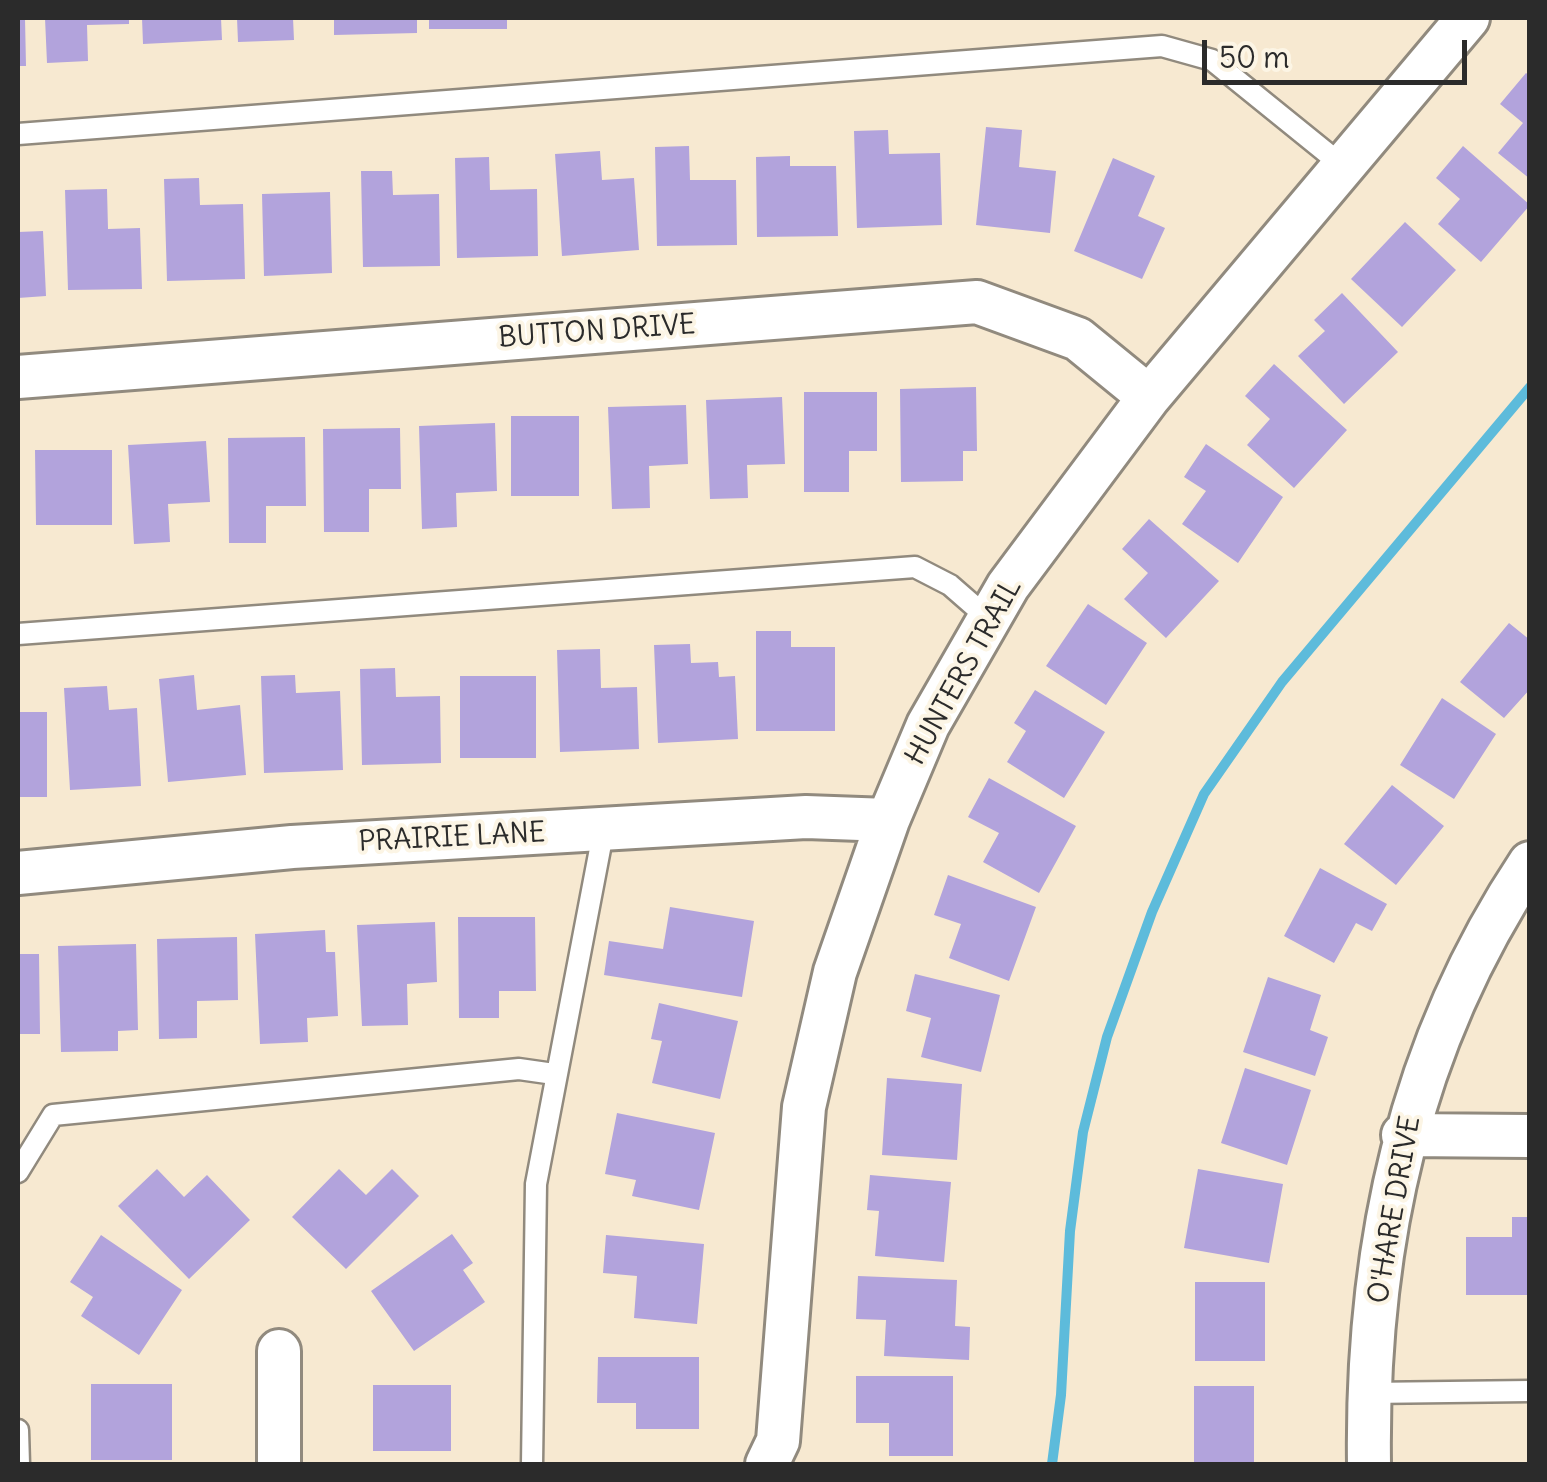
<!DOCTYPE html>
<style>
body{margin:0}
#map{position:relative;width:1547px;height:1482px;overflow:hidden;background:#f7e9d1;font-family:Delius,sans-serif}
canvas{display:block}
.frame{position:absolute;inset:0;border:20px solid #2b2b2b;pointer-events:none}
.scale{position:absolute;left:1202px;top:40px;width:265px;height:45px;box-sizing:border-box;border:5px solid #2b2b2b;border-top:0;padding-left:12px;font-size:30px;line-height:35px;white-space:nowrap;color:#2b2b2b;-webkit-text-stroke:8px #fcf5e5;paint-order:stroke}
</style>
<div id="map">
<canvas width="1547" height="1482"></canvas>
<div class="frame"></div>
<div class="scale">50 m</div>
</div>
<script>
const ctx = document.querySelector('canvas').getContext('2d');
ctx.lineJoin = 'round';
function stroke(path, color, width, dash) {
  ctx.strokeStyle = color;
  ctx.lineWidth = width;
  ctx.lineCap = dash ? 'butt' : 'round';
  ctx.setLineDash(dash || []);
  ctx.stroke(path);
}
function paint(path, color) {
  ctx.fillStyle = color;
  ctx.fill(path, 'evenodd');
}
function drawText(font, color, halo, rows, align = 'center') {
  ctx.font = font + ' Delius,sans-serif';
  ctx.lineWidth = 8;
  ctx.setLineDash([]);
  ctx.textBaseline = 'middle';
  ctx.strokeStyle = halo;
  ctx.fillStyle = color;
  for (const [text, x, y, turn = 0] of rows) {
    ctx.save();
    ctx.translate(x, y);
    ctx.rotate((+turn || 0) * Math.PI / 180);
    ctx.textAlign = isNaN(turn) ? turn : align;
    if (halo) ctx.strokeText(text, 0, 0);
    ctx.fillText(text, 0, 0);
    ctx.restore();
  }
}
const stream = new Path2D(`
 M1052,1464L1061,1395L1070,1231L1083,1132L1107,1037L1152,912L1204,794L1282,682L1530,387`);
const building = new Path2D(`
 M18,18H25L26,66H18Z
 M45,18H129V24L87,25L88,61L47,63Z
 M142,18H221L222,40L143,44Z
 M237,18H293L294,40L238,42Z
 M334,18H417V33L334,35Z
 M429,18H507V29H429Z
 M1526,73L1530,76V179L1498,153L1523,123L1500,104Z
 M986,127L1022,130L1019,167L1056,171L1050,233L976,225Z
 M888,130L889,154L940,153L942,225L857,228L854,131Z
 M689,146L690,180H736L737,245L657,246L655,147Z
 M1463,146L1530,205L1481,262L1438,224L1460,199L1436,178Z
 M600,151L602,180L634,178L639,250L562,256L555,154Z
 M790,156V166H836L838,236L757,237L756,157Z
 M489,157L490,190L537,189L538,256L457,258L455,158Z
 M1113,158L1155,176L1138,216L1165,228L1142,279L1074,251Z
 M361,171H392L393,195L439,194L440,266L363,267Z
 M199,178L200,205L243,204L245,279L167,281L164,179Z
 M107,189L108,229L140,228L142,289L68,290L65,190Z
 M330,192L332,273L264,276L262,194Z
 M1405,222L1456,270L1402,327L1351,279Z
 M43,231L46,296L18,298V232Z
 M1342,293L1398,352L1344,404L1298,356L1325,331L1314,320Z
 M1274,364L1347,430L1294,488L1247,445L1270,419L1245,396Z
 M976,387L977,451H963V481L901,482L900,389Z
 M804,392H877V451H849V492H804Z
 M782,397L785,464L747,465L748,498L710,499L706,400Z
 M686,405L688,464L649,466L650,508L612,509L608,407Z
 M511,416H579V496H511Z
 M495,423L497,491L456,493L457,527L422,529L419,426Z
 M400,428L401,489H369V532H324L323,429Z
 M305,437L306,506H266V543H229L228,438Z
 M206,441L210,502L168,504L170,542L134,544L128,445Z
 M1206,444L1283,497L1238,563L1182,524L1206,491L1184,477Z
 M35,450H112V525H36Z
 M1149,519L1219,581L1166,638L1124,599L1148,573L1122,549Z
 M1088,604L1147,643L1106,705L1046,666Z
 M1509,623L1530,640V689L1504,718L1460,682Z
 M756,631H791V647H835V731H756Z
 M690,644L691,663L718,662L719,677L735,676L738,739L658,743L654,645Z
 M600,649L601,688L637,687L639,749L560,752L557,650Z
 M395,668L396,697L440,696L441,763L362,765L360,669Z
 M194,675L197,710L240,705L246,775L168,782L159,679Z
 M295,675L296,693L340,691L343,770L264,773L261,676Z
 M460,676H536V758H460Z
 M107,686L109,710L137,708L141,786L70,790L64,688Z
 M1035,690L1105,732L1064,798L1007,762L1026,731L1014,723Z
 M1442,698L1496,734L1454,799L1400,765Z
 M18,712H47V797H18Z
 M989,778L1076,826L1039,893L983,862L999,833L968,817Z
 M1392,785L1444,826L1396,885L1344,844Z
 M1320,868L1387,904L1372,931L1356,923L1334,963L1284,936Z
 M948,875L1036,907L1009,981L949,958L961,924L934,915Z
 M670,907L754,921L742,997L604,975L609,941L663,949Z
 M458,917H535L536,991H499V1018H459Z
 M435,922L437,982L407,984L408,1025L362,1026L357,925Z
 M325,930L326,952H335L338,1016L307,1018L308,1042L260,1044L255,934Z
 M237,937L238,1000L197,1001V1038L159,1039L157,939Z
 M136,944L138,1030L118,1031V1051L61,1052L58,946Z
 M18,954H39L40,1034H18Z
 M915,974L1000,995L981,1072L921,1057L931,1018L906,1011Z
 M1268,977L1321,995L1310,1030L1328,1037L1315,1076L1243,1052Z
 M659,1003L738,1021L720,1099L652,1083L662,1041L651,1039Z
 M1245,1068L1311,1090L1287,1165L1221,1143Z
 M887,1078L962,1084L957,1160L882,1155Z
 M617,1113L715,1133L699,1210L632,1196L636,1180L605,1174Z
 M157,1169L184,1197L207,1175L250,1220L189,1279L118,1206Z
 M339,1169L366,1195L392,1169L419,1196L346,1269L292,1217Z
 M1198,1169L1283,1184L1269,1263L1184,1248Z
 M870,1175L951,1182L944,1262L875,1256L879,1211L867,1210Z
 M1512,1217H1530V1295H1466V1237H1512Z
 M452,1234L473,1263L463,1270L485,1302L414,1351L371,1291Z
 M101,1235L182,1290L139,1355L81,1316L93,1297L70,1282Z
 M606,1235L704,1244L697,1324L634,1318L637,1276L603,1273Z
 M858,1276L957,1280L955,1326L970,1327L969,1360L884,1356L886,1320L856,1319Z
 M1195,1282H1265V1361H1195Z
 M598,1357H699V1429H636V1403H597Z
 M856,1376H953V1456H889V1423H856Z
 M91,1384H172V1460H91Z
 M373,1385H451V1451H373Z
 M1194,1386H1254V1464H1194Z`);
const service = new Path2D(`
 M18,134L1162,46L1212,60L1343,166
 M18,634L915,567L950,585L989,619
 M18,1172L53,1115L519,1069L554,1074
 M1368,1393L1530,1391
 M18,1430L19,1464
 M532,1464L536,1184L604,828`);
const minor = new Path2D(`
 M18,377L977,302L1078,339L1149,397
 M18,873L292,847L806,817L888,820
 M1403,1135L1530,1136
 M279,1351V1464
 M767,1464L778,1441L804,1107L835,972L888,820L928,725L1008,586L1149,397L1468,18
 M1369,1464C1366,1248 1408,1046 1530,863`);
const streetNames = [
 ["BUTTON DRIVE",597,332,-4],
 ["HUNTERS TRAIL",964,672,-61],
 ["PRAIRIE LANE",452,838,-3],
 ["O'HARE DRIVE",1395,1210,-80]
];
stroke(stream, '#5dbbdb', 10);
paint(building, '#b2a3dc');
stroke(service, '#918a7e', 25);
stroke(minor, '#918a7e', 48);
stroke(service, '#fff', 20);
stroke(minor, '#fff', 42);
drawText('28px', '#2b2b2b', '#fcf5e5', streetNames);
</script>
